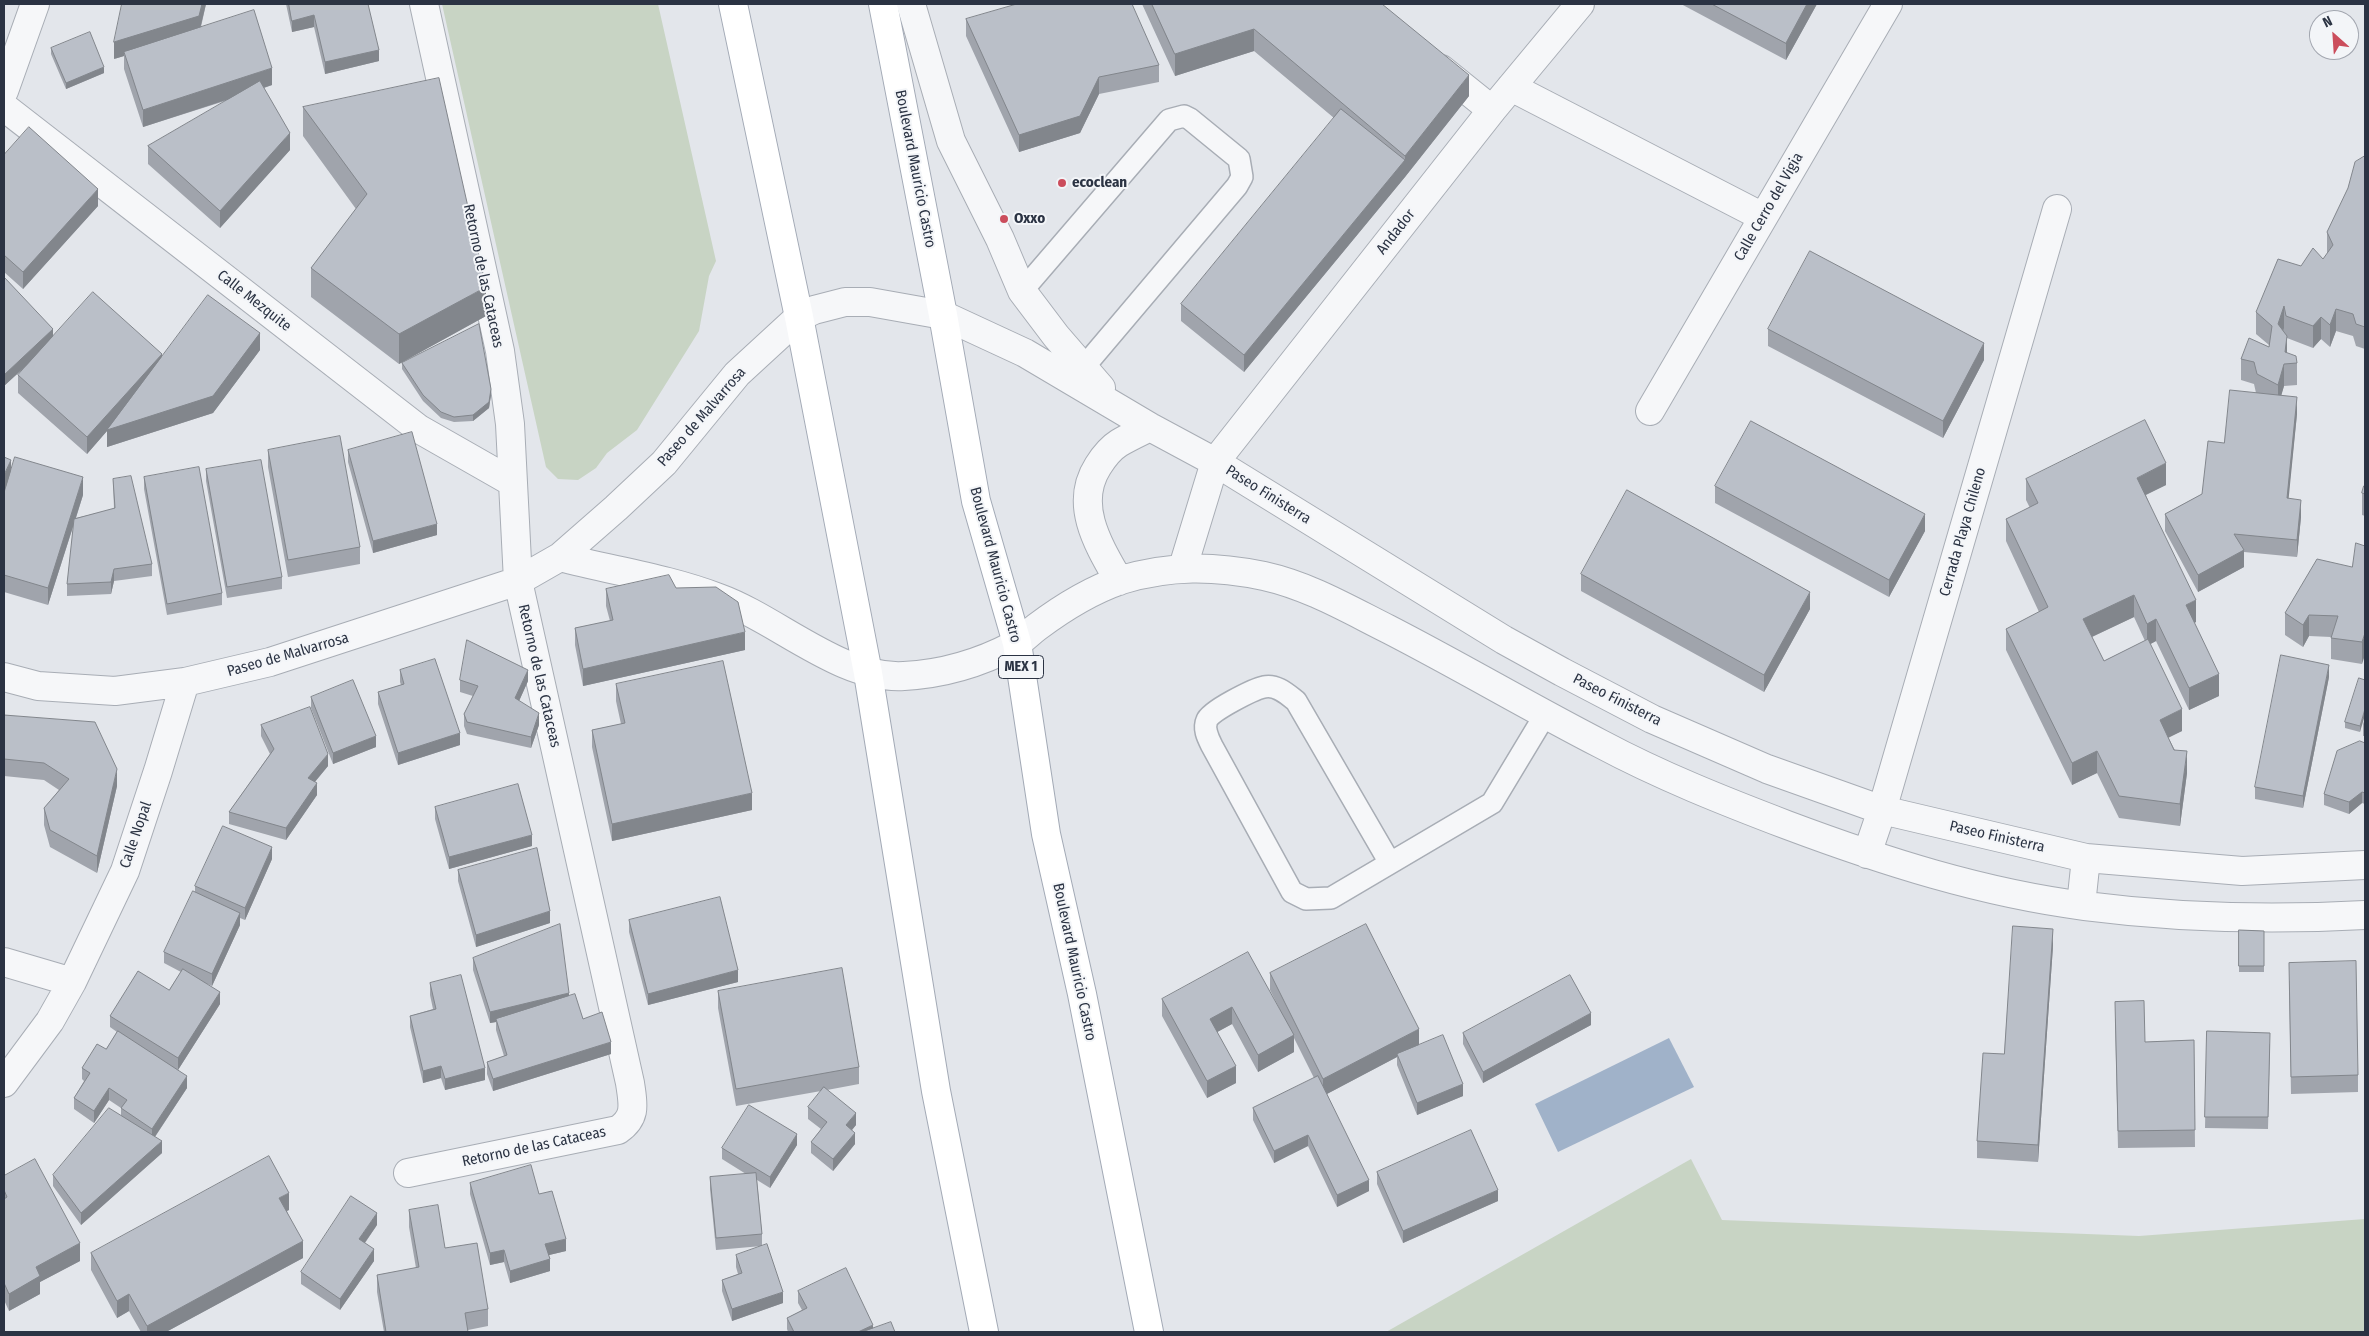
<!DOCTYPE html>
<style>
body{margin:0}
#map{position:relative;width:2369px;height:1336px;overflow:hidden;background:#e3e6eb;font-family:"Fira Sans Condensed",sans-serif}
canvas{display:block}
.frame{position:absolute;inset:0;border:5px solid #2b3343;pointer-events:none}
.north{position:absolute;left:2309px;top:10px;width:50px;height:50px;box-sizing:border-box;background:#f3f5f8;border:1px solid #a3a7b0;border-radius:50%;rotate:334deg;font-size:14px;font-weight:700;line-height:20px;text-align:center;color:#2b3343}
.north::after{content:'';display:block;margin:auto;width:18px;height:22px;background:#cb4d5c;clip-path:polygon(50% 0,100% 100%,50% 72%,0 100%)}
</style>
<div id="map">
<canvas width="2369" height="1336"></canvas>
<div class="frame"></div>
<div class="north">N</div>
</div>
<script>
const ctx = document.querySelector('canvas').getContext('2d');
ctx.lineJoin = 'round';
function paint(path, color) {
  ctx.fillStyle = color;
  ctx.fill(path, 'evenodd');
}
function stroke(path, color, width, dash) {
  ctx.strokeStyle = color;
  ctx.lineWidth = width;
  ctx.lineCap = dash ? 'butt' : 'round';
  ctx.setLineDash(dash || []);
  ctx.stroke(path);
}
function drawText(font, color, halo, rows, align = 'center') {
  ctx.font = font + ' "Fira Sans Condensed",sans-serif';
  ctx.lineWidth = 4;
  ctx.setLineDash([]);
  ctx.textBaseline = 'middle';
  ctx.strokeStyle = halo;
  ctx.fillStyle = color;
  for (const [text, x, y, turn = 0] of rows) {
    ctx.save();
    ctx.translate(x, y);
    ctx.rotate((+turn || 0) * Math.PI / 180);
    ctx.textAlign = isNaN(turn) ? turn : align;
    if (halo) ctx.strokeText(text, 0, 0);
    ctx.fillText(text, 0, 0);
    ctx.restore();
  }
}
const green = new Path2D(`
 M442,4H658L716,261L709,276L699,331L637,430L607,453L596,468L578,480L558,479L546,467Z
 M1691,1159L1722,1220L2139,1236L2365,1219V1332H1386Z`);
const water = new Path2D(`
 M1669,1038L1694,1087L1558,1152L1535,1104Z`);
const service = new Path2D(`
 M1022,291L1169,120L1184,116L1190,119L1239,159L1242,177L1237,186L1083,368
 M1390,863L1296,701C1287,694 1276,684 1264,687C1254,689 1210,711 1207,720C1203,729 1208,738 1212,746L1292,892L1306,899L1331,898L1492,803L1545,715`);
const minor = new Path2D(`
 M911,4L951,141L1000,239L1022,291L1056,336L1101,388
 M1441,69L1492,110
 M1511,87L1763,217
 M4,91L35,4
 M4,107L419,429L512,482
 M1650,411L1888,4
 M560,557C613,571 667,578 719,598C777,619 841,680 904,676C942,674 980,663 1014,645C1023,640 1029,633 1037,627C1061,609 1092,590 1121,580C1171,565 1214,566 1264,576C1309,586 1348,609 1388,629C1460,666 1529,707 1601,744C1661,776 1724,801 1787,825C1883,861 1983,893 2085,906C2178,918 2272,920 2365,915
 M1183,567L1215,462L1492,110L1580,4
 M1119,581C1099,546 1073,505 1098,466C1103,458 1111,448 1119,443C1129,437 1140,432 1150,427
 M4,677L38,686L115,691L185,682L270,662L518,581L560,557L616,508L664,463L737,374L799,317L814,310L845,302H870L943,315L1025,353L1150,427L1215,462L1504,640L1562,672L1652,719L1767,769L1882,810L2086,858L2242,871L2365,865
 M1867,854L1882,810L2057,209
 M2081,905L2086,858
 M4,962L72,982
 M4,1083L50,1021L72,982L125,871L158,771L185,682
 M408,1173L618,1130C637,1117 633,1104 630,1083L518,581L510,424L500,351L424,4`);
const primary = new Path2D(`
 M733,4L799,317L868,673L936,1091L984,1332
 M883,4L943,315L976,501L1017,643L1046,834L1082,994L1149,1332`);
const wall = new Path2D(`
 M206,4L201,27L272,85L264,88L290,150L220,228L148,164V146L228,100L143,127L124,69V56L114,59Z
 M286,4H368L379,61L325,74L314,27L292,32Z
 M1142,4H1382L1469,96L1405,177L1244,372L1181,321V304L1334,118L1254,51L1175,76Z
 M1681,4H1817L1786,60Z
 M966,19L1159,65V82L1099,94L1080,133L1019,152L966,36Z
 M51,48L104,73L66,89L51,54Z
 M303,107L486,316L399,364L311,297V268L356,209L303,136Z
 M4,155L98,206L23,289L4,272Z
 M2365,156V349L2356,346L2353,336L2336,331L2330,347L2321,339L2313,348L2287,338V353L2297,363V385L2284,386L2281,395L2297,414L2288,498L2301,517L2297,557L2244,552V567L2198,592L2165,531V514L2202,494L2224,443L2256,393L2254,384L2241,380V359L2269,347V345L2256,334V312L2301,266L2323,259L2327,254V232Z
 M4,277L53,336L162,357L260,350L213,413L107,447V431L87,454L18,393V375L27,365L4,386Z
 M1768,329L1984,360L1943,438L1768,346Z
 M402,363L491,395L489,408L473,421L454,422L441,418L423,401L402,369Z
 M2365,390V415H2364V393Z
 M268,450L360,547V564L288,577L268,467Z
 M348,450L437,535L373,553L348,462Z
 M206,469L282,577V589L227,598L206,481Z
 M11,471L83,495L76,518L114,509L113,479L152,564V576L114,581L111,594L67,596V584L74,524L48,605L4,592V493Z
 M144,477L222,593V605L167,615L144,489Z
 M2026,479L2166,485L2146,495L2196,622L2194,623L2219,696L2189,710L2156,641L2150,644L2182,731L2168,737L2187,773L2180,826L2119,818L2097,773L2072,785L2006,650V629L2039,612L2006,541V519L2030,508L2026,500ZM2134,617L2145,641L2104,661L2092,637Z
 M1715,486L1925,531L1889,597L1715,503Z
 M2365,486V516L2362,515V493Z
 M2365,546L2362,664L2331,659V637L2309,636L2303,647L2285,635V613L2352,567Z
 M1581,574L1810,609L1764,692L1581,591Z
 M676,588L745,650L583,686L575,645V628L610,621L606,606V589Z
 M400,670L460,745L398,765L378,704V692L401,685L400,682Z
 M2329,677L2303,808L2255,799V787Z
 M460,680L528,681L519,701L539,725L531,748L467,734L464,726V714L473,696L460,692Z
 M2365,680L2360,732L2345,728V722Z
 M616,684L752,810L612,841L592,747V730L621,724L616,701Z
 M311,697L376,747L333,764L311,708Z
 M4,715L117,786L97,873L50,847L44,825V808L59,790L44,780L4,776Z
 M2365,718V736H2363V724Z
 M261,725L328,766L315,782L317,795L286,840L229,824V812L270,754L261,736Z
 M2365,743V804L2362,803L2349,814L2324,805V794Z
 M435,807L532,846L449,869L435,819Z
 M272,859L245,920L240,918V925L212,986L205,983L220,1004L178,1070L187,1088L155,1137L162,1153L81,1225L53,1186V1175L121,1116V1108L109,1100L94,1123L74,1109V1098L84,1081L82,1079V1068L106,1049L117,1032L110,1027V1016L169,990L181,972L164,963V952L195,892V886Z
 M458,870L550,923L476,947L458,881Z
 M629,920L738,982L648,1005L629,932Z
 M2239,930L2264,931V972H2239Z
 M2053,946L2038,1162L1977,1158V1141Z
 M473,958L569,996L583,1019L611,1054L493,1091L487,1074V1062L504,1056L496,1030V1022L490,1023L473,970Z
 M1270,973L1419,1045L1463,1096L1417,1115L1397,1065V1057L1327,1094L1369,1191L1337,1207L1308,1146L1274,1163L1253,1120V1108L1314,1078L1294,1038V1052L1258,1072L1232,1024L1217,1032L1236,1083L1207,1098L1162,1016V999L1280,1010L1270,990Z
 M2289,980L2358,1075V1092L2291,1094Z
 M430,983L485,1080L445,1090L441,1078L423,1083L410,1027V1016L433,1009L430,995Z
 M718,991L859,1067V1084L827,1090L856,1125L852,1130L855,1144L833,1171L811,1153V1142L821,1129L808,1119V1107L821,1091L736,1106L718,1008Z
 M2115,1019L2145,1042L2194,1040L2195,1147L2118,1148Z
 M1591,1025L1483,1083L1463,1044V1033Z
 M2207,1031L2270,1044L2268,1129L2205,1128Z
 M797,1145L770,1188L757,1180L762,1234V1246L716,1250L710,1189V1177L746,1174L722,1159V1148Z
 M1377,1172L1498,1201L1403,1243L1377,1184Z
 M4,1176L80,1261L40,1282V1294L9,1311L4,1300Z
 M470,1183L539,1194L566,1251L549,1255L550,1271L510,1283L504,1262L490,1265L470,1194Z
 M289,1210L287,1211L303,1258L166,1332H141L129,1311L117,1318L91,1270V1253Z
 M409,1210L445,1248L488,1309V1326L468,1330V1332H384L377,1292V1275L416,1268L409,1227Z
 M377,1225L365,1243L374,1261L340,1310L301,1284V1272Z
 M736,1255L783,1303L732,1321L722,1291V1280L738,1274L736,1267Z
 M798,1291L873,1328L895,1332H788L787,1329V1318L802,1310L798,1303Z`);
const shadedWall = new Path2D(`
 M202,4H206L199,33L124,52V56L114,59V42Z
 M1807,4H1817L1786,60V43Z
 M314,15V27L292,32V21Z
 M1254,29V51L1175,76V54Z
 M379,50V61L325,74V62Z
 M104,67V73L66,89V83Z
 M272,68V85L143,127V110Z
 M1469,75V96L1405,177L1244,372V355L1405,160V156Z
 M1099,77V94L1080,133L1019,152V135Z
 M290,133V150L220,228V211Z
 M98,189V206L23,289V272Z
 M486,287V316L399,364V334Z
 M2284,306V328L2278,346V324Z
 M2336,309V331L2330,347V325Z
 M2321,317V339L2313,348V326Z
 M53,329V341L4,386V375Z
 M260,333V350L213,413L107,447V431L87,454V437L162,354V371Z
 M2287,336V358L2285,352Z
 M1984,343V360L1943,438V421Z
 M2284,364V386L2278,407V385Z
 M491,389V395L489,408L473,421V415Z
 M2297,397V414L2287,515V498Z
 M11,460V477L4,492V475Z
 M2166,463V485L2137,499V478Z
 M83,477V495L48,605V588Z
 M2301,500V517L2297,557V540Z
 M1925,514V531L1889,597V580Z
 M437,524V535L373,553V541Z
 M2244,550V567L2198,592V575Z
 M114,569V581L111,594V582Z
 M1810,592V609L1764,692V675Z
 M2134,595V617L2083,641V619Z
 M2196,600V622L2186,627V605Z
 M2309,615V636L2303,647V625Z
 M2156,619V641L2147,646V624Z
 M745,632V650L583,686V669Z
 M2365,633V655L2362,664V642Z
 M2329,665V677L2303,808V796Z
 M528,670V681L515,710V698Z
 M2219,674V696L2189,710V688Z
 M2182,709V731L2160,742V720Z
 M2365,709V715L2360,732V726Z
 M539,713V725L531,748V737Z
 M460,733V745L398,765V753Z
 M376,736V747L333,764V753Z
 M2097,751V773L2072,785V763Z
 M2187,751V773L2180,826V804Z
 M328,754V766L308,790V778Z
 M117,769V786L97,873V856Z
 M317,783V795L286,840V828Z
 M2362,792V803L2349,814V802Z
 M752,793V810L612,841V824Z
 M532,835V846L449,869V857Z
 M272,847V859L245,920V908Z
 M550,911V923L476,947V935Z
 M240,913V925L212,986V974Z
 M2053,929V946L2038,1162V1145Z
 M738,970V982L648,1005V994Z
 M220,992V1004L178,1070V1058Z
 M569,993V1005L496,1019V1022L490,1023V1012Z
 M1232,1007V1024L1210,1036V1019Z
 M1591,1013V1025L1483,1083V1072Z
 M1419,1029V1046L1397,1054V1057L1323,1096V1079Z
 M1294,1035V1052L1258,1072V1055Z
 M611,1042V1054L493,1091V1079Z
 M441,1066V1078L423,1083V1071Z
 M1236,1066V1083L1207,1098V1081Z
 M485,1068V1080L445,1090V1079Z
 M187,1076V1088L152,1141V1129Z
 M1463,1084V1096L1417,1115V1103Z
 M109,1088V1100L94,1123V1111Z
 M856,1113V1125L846,1137V1125Z
 M855,1133V1144L833,1171V1159Z
 M797,1134V1145L770,1188V1177Z
 M1308,1135V1146L1274,1163V1151Z
 M162,1141V1153L81,1225V1213Z
 M1369,1180V1191L1337,1207V1195Z
 M1498,1190V1201L1403,1243V1231Z
 M289,1193V1210L279,1215V1198Z
 M377,1213V1225L359,1251V1239Z
 M566,1239V1251L545,1256V1244Z
 M303,1241V1258L166,1332H147V1326Z
 M80,1243V1261L40,1282V1294L9,1311V1294L36,1267Z
 M374,1249V1261L340,1310V1299Z
 M504,1250V1262L490,1265V1253Z
 M550,1259V1271L510,1283V1271Z
 M783,1292V1303L732,1321V1309Z
 M129,1294V1311L117,1318V1301Z
 M873,1325V1332H858Z`);
const building = new Path2D(`
 M122,4H202L199,16L114,42Z
 M289,4H368L379,50L325,62L314,15L292,21Z
 M1017,4H1132L1159,65L1099,77L1080,116L1019,135L966,19Z
 M1152,4H1382L1469,75L1405,156L1254,29L1175,54Z
 M1712,4H1807L1786,43Z
 M254,10L272,68L143,110L124,52Z
 M90,32L104,67L66,83L51,48Z
 M439,78L486,287L399,334L311,268L367,194L303,107Z
 M260,81L290,133L220,211L148,146Z
 M1341,109L1405,160L1244,355L1181,304Z
 M29,127L98,189L23,272L4,255V155Z
 M2365,156V327L2356,324L2353,314L2336,309L2330,325L2321,317L2313,326L2286,316L2284,306L2278,324L2287,336L2285,352L2296,356L2297,363L2284,364L2278,385L2257,374L2254,362L2241,359L2249,338L2269,347L2272,326L2256,312L2278,259L2301,266L2313,248L2323,259L2333,245L2327,232L2348,188L2355,162Z
 M1810,251L1984,343L1943,421L1768,329Z
 M4,277L53,329L4,375Z
 M93,292L162,354L87,437L18,375Z
 M208,295L260,333L213,396L107,430Z
 M479,324L491,389L489,402L473,415L454,417L441,412L423,395L402,363Z
 M2230,390L2297,397L2287,498L2301,500L2297,540L2234,534L2244,550L2198,575L2165,514L2202,494L2208,441L2224,443Z
 M2145,420L2166,463L2137,478L2196,600L2186,605L2219,674L2189,688L2156,619L2147,624L2134,595L2083,619L2104,661L2148,639L2182,709L2160,720L2174,750L2187,751L2180,804L2119,796L2097,751L2072,763L2006,629L2048,607L2006,519L2038,503L2026,479Z
 M1751,421L1925,514L1889,580L1715,486Z
 M412,432L437,524L373,541L348,450Z
 M340,436L360,547L288,560L268,450Z
 M4,457L11,460L4,475Z
 M15,457L83,477L48,588L4,575V493Z
 M261,460L282,577L227,587L206,469Z
 M199,467L222,593L167,604L144,477Z
 M131,476L152,564L114,569L111,582L67,584L74,519L115,508L113,479Z
 M2364,486H2365V494L2362,493Z
 M1627,490L1810,592L1764,675L1581,574Z
 M2356,543L2365,546V633L2362,642L2331,638L2338,616L2309,615L2303,625L2285,613L2317,559L2352,567Z
 M669,575L676,588L716,587L738,602L745,632L583,669L575,628L613,620L606,589Z
 M467,640L528,670L515,698L539,713L531,737L467,722L464,714L478,686L460,680Z
 M2281,655L2329,665L2303,796L2255,787Z
 M435,659L460,733L398,753L378,692L404,684L400,670Z
 M723,661L752,793L612,824L592,730L625,723L616,684Z
 M2359,678L2365,680V709L2360,726L2345,722Z
 M353,680L376,736L333,753L311,697Z
 M310,707L328,754L308,778L317,783L286,828L229,812L274,749L261,725Z
 M4,715L95,722L117,769L97,856L50,830L44,808L69,779L44,763L4,759Z
 M2360,741L2365,743V793L2362,792L2349,802L2324,794L2337,751Z
 M518,784L532,835L449,857L435,807Z
 M223,826L272,847L245,908L195,886Z
 M537,848L550,911L476,935L458,870Z
 M193,891L240,913L212,974L164,952Z
 M720,897L738,970L648,994L629,920Z
 M560,924L569,993L490,1012L473,958Z
 M1366,924L1419,1029L1323,1079L1270,973Z
 M2013,926L2053,929L2038,1145L1977,1141L1983,1053L2004,1054Z
 M2239,930L2264,931V966H2239Z
 M1248,952L1294,1035L1258,1055L1232,1007L1210,1019L1236,1066L1207,1081L1162,999Z
 M2356,961L2358,1075L2291,1077L2289,963Z
 M842,968L859,1067L736,1089L718,991Z
 M183,969L220,992L178,1058L110,1016L138,971L169,990Z
 M461,975L485,1068L445,1079L441,1066L423,1071L410,1016L436,1009L430,983Z
 M1570,975L1591,1013L1483,1072L1463,1033Z
 M575,994L583,1019L602,1012L611,1042L493,1079L487,1062L507,1055L496,1019Z
 M2144,1001L2145,1042L2194,1040L2195,1130L2118,1131L2115,1002Z
 M118,1031L187,1076L152,1129L121,1108L127,1100L109,1088L94,1111L74,1098L90,1073L82,1068L97,1044L106,1049Z
 M2207,1031L2270,1033L2268,1117H2205Z
 M1443,1035L1463,1084L1417,1103L1397,1054Z
 M1318,1076L1369,1180L1337,1195L1308,1135L1274,1151L1253,1108Z
 M824,1087L856,1113L846,1125L855,1133L833,1159L811,1142L827,1122L808,1107Z
 M749,1105L797,1134L770,1177L722,1148Z
 M109,1108L162,1141L81,1213L53,1175Z
 M1471,1130L1498,1190L1403,1231L1377,1172Z
 M269,1156L289,1193L279,1198L303,1241L147,1326L129,1294L117,1301L91,1253Z
 M35,1159L80,1243L36,1267L40,1276L9,1294L4,1283V1199L7,1197L4,1190V1176Z
 M531,1165L539,1194L552,1191L566,1239L545,1244L550,1259L510,1271L504,1250L490,1253L470,1183Z
 M756,1173L762,1234L716,1238L710,1177Z
 M351,1196L377,1213L359,1239L374,1249L340,1299L301,1272Z
 M438,1205L445,1248L477,1243L488,1309L465,1313L468,1332H386L377,1275L419,1267L409,1210Z
 M767,1244L783,1292L732,1309L722,1280L742,1273L736,1255Z
 M846,1268L873,1325L858,1332H794L787,1318L807,1308L798,1291Z
 M891,1322L895,1332H862Z`);
const markers = [
 [1062,183,5,"#cb4d5c"],
 [1004,219,5,"#cb4d5c"]
];
const shields = [
 [1021,667,45]
];
const shieldNames = [
 ["MEX 1",1021,667]
];
const streetNames = [
 ["Boulevard Mauricio Castro",915,169,79],
 ["Calle Cerro del Vigia",1769,207,-60],
 ["Andador",1396,232,-52],
 ["Retorno de las Cataceas",483,276,78],
 ["Calle Mezquite",254,301,38],
 ["Paseo de Malvarrosa",702,417,-49],
 ["Paseo Finisterra",1268,495,32],
 ["Cerrada Playa Chileno",1963,532,-74],
 ["Boulevard Mauricio Castro",995,565,75],
 ["Paseo de Malvarrosa",288,655,-16],
 ["Retorno de las Cataceas",539,676,77],
 ["Paseo Finisterra",1617,700,27],
 ["Calle Nopal",136,835,-71],
 ["Paseo Finisterra",1997,837,13],
 ["Boulevard Mauricio Castro",1074,962,78],
 ["Retorno de las Cataceas",534,1147,-12]
];
const poiNames = [
 ["ecoclean",1072,183],
 ["Oxxo",1014,219]
];
paint(green, '#c8d4c4');
paint(water, '#a0b2c9');
stroke(service, '#a8adb5', 24);
stroke(minor, '#a8adb5', 30);
stroke(primary, '#a3aab6', 30);
stroke(service, '#f6f7f9', 21);
stroke(minor, '#f6f7f9', 28);
stroke(primary, '#fff', 28);
paint(wall, '#a0a4ac');
paint(shadedWall, '#82868c');
paint(building, '#babfc8');
stroke(building, '#82868c', 1);
for (const [x, y, r, color] of markers) {
  const dot = new Path2D();
  dot.arc(x, y, r, 0, 2 * Math.PI);
  ctx.fillStyle = color;
  ctx.fill(dot);
  stroke(dot, '#f3f5f8', 2);
}
for (const [x, y, w] of shields) {
  const box = new Path2D();
  box.roundRect(x - w / 2, y - 11.5, w, 23, 4);
  ctx.fillStyle = '#f3f5f8';
  ctx.fill(box);
  stroke(box, '#2b3343', 1);
}
drawText('bold 14px', '#2b3343', null, shieldNames);
drawText('15px', '#2b3343', '#f3f5f8', streetNames);
drawText('bold 15px', '#2b3343', '#f3f5f8', poiNames, 'left');
</script>
